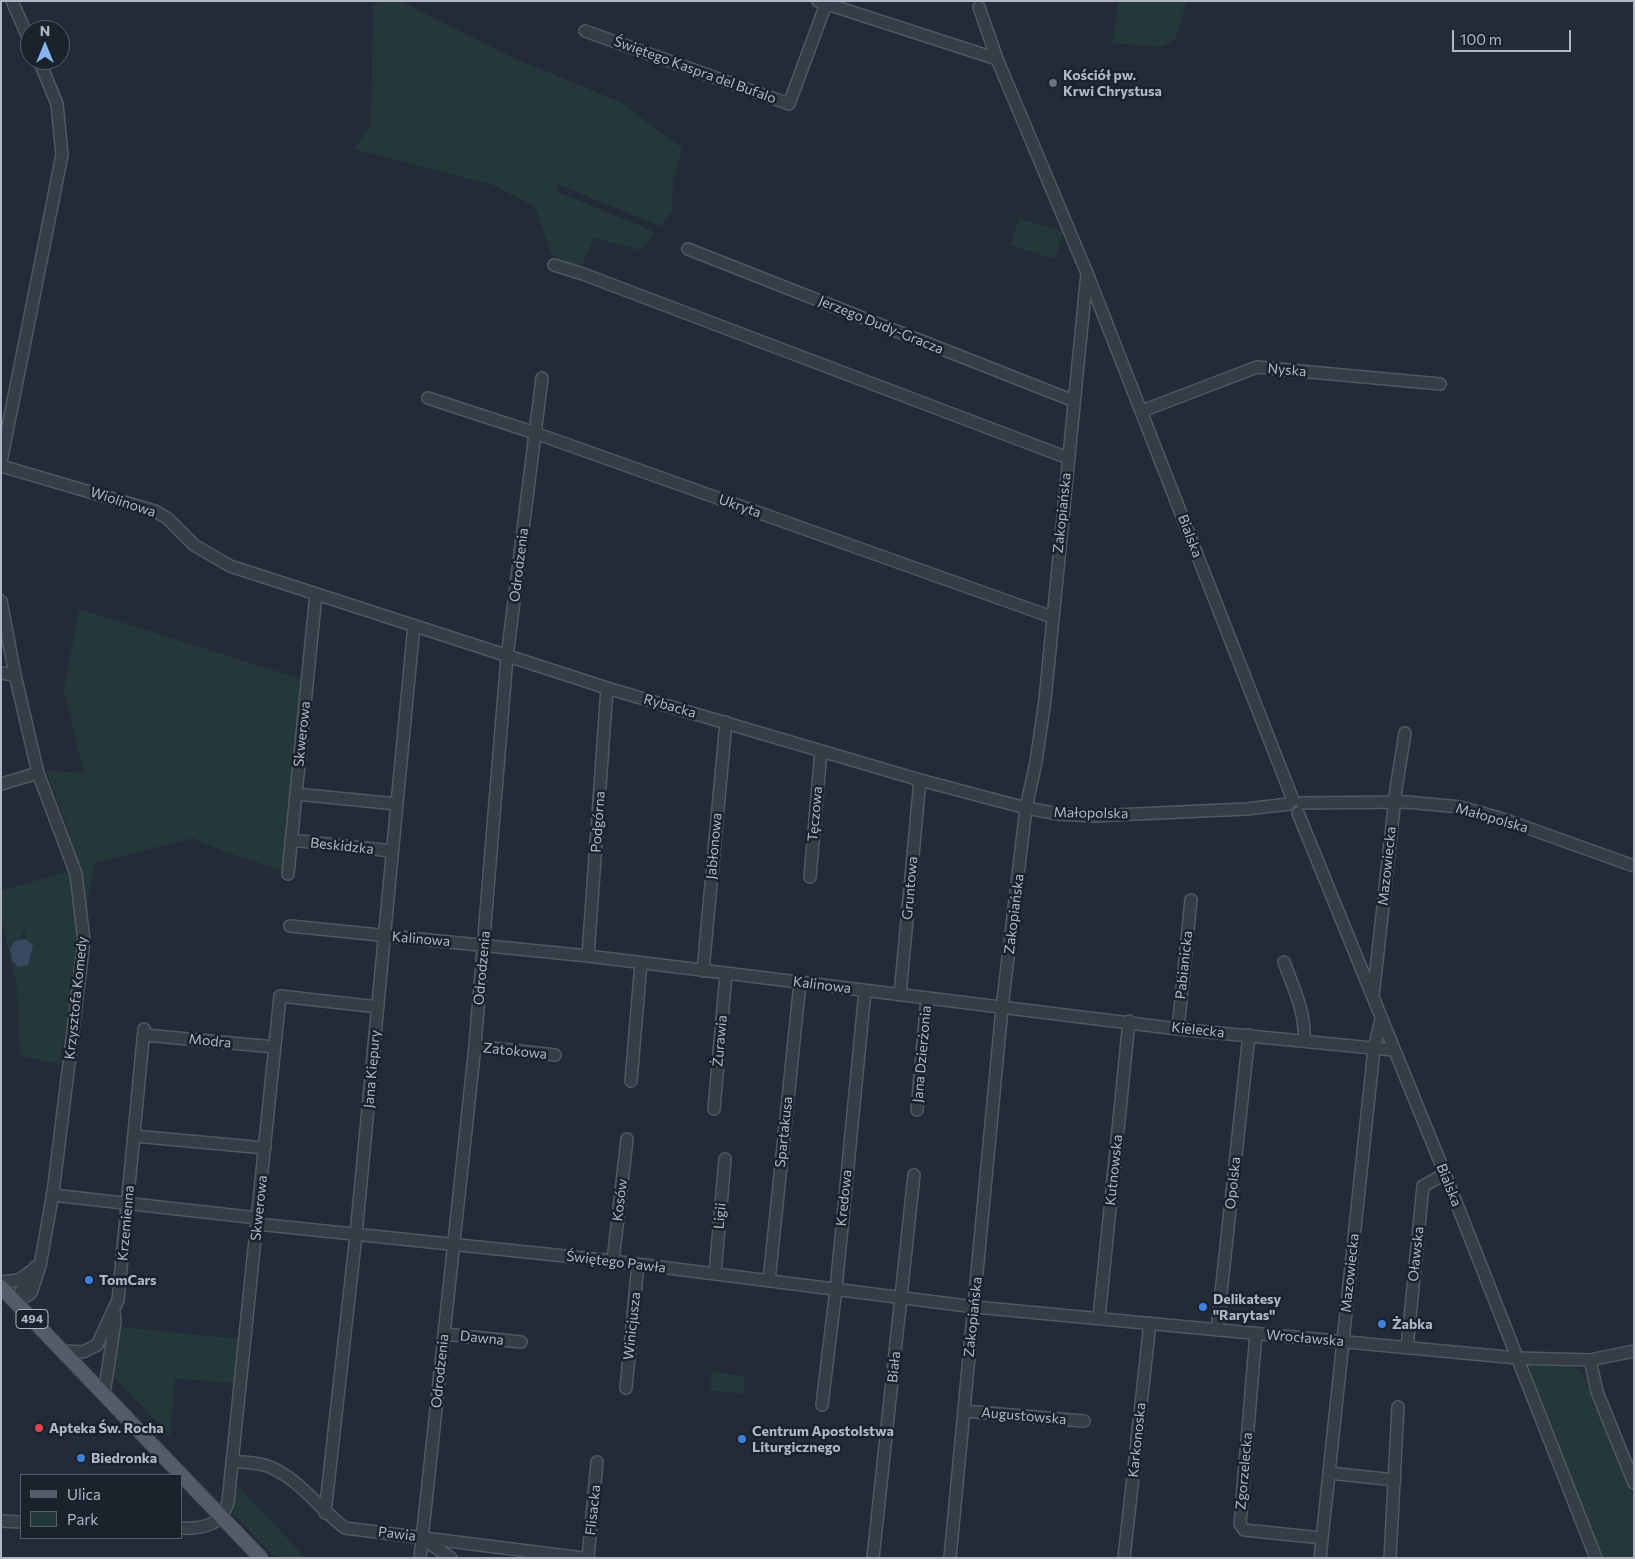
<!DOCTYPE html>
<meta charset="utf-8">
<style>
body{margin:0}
#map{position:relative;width:1635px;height:1559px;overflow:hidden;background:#222b37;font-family:Commissioner,sans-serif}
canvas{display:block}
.frame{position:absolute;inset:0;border:2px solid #b0b8c4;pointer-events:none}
.legend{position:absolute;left:20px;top:1474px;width:162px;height:65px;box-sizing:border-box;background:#1a222c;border:1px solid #565e69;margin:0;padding:6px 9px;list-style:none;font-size:15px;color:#b0b8c4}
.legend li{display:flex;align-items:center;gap:10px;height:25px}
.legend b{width:25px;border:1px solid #565e69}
.north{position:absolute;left:20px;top:20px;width:50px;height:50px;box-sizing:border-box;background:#1a222c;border:1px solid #565e69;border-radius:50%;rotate:0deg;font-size:14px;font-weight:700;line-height:20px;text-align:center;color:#b0b8c4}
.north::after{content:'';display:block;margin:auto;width:18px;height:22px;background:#87b4f1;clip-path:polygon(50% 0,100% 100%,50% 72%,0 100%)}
.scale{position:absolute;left:1452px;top:30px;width:119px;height:22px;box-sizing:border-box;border:2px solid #b0b8c4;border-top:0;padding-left:6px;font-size:15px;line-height:18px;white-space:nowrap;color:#b0b8c4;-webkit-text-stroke:4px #1a222c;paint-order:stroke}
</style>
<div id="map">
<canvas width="1635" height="1559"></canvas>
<div class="frame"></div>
<ul class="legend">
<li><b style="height:6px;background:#535c67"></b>Ulica</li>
<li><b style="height:14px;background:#253839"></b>Park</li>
</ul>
<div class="north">N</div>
<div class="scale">100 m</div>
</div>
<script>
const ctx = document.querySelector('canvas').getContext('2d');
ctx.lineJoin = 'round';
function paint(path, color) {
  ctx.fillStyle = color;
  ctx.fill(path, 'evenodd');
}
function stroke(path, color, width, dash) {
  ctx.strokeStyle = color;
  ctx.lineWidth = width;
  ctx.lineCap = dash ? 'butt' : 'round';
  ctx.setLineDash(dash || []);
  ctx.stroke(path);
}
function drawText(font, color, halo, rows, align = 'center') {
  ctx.font = font + ' Commissioner,sans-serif';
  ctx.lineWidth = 5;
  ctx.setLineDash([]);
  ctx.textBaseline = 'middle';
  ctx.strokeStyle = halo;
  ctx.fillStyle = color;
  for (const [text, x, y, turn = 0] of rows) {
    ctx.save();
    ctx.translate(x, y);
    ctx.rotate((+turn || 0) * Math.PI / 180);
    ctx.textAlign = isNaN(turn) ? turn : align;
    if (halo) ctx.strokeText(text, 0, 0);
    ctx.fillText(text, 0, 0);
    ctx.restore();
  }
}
const green = new Path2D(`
 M380,1H401L521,61L625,104L628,108L682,148L673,182L672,211L660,226L560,185L556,187L558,192L655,232L641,250L594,238L581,267L552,256L535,207L493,185L354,149L371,124L373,7Z
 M1118,1H1187L1175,40L1162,47L1113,43Z
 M1019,218L1063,232L1055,259L1010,245Z
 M79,609L304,680L286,872L220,850L193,838L95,863L59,1065L20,1055L17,986L1,920V891L78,868L67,825L46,770L84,773L64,691ZM25,928L26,939L31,942L15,964L10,953L15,941L21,939Z
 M119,1327L240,1339L236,1384L175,1378L170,1436L113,1376Z
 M1528,1365C1539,1365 1573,1363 1580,1371C1588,1379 1590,1397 1594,1408L1598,1410L1634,1499V1558H1601L1526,1369Z
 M712,1372L745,1376L743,1394L710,1390Z
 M235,1483L306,1558H276L234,1515L232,1509Z`);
const water = new Path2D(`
 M26,939L33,945L28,965L18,967L12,960L10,949L15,941Z`);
const minor = new Path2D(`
 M12,1L30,42
 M818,1L997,59
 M979,7L997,59L1087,273L1293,800
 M585,31L789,104L826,4
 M688,249L1074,401
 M554,265L583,274L1068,458
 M428,398L535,433L1052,617
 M1142,411L1257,367L1440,384
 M1,462L62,155L57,104L39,60
 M1,466L155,511L167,518L194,545L230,566L607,688L920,780L1026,808L1059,814L1093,816L1246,809L1289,804
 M1,601L15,675L38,773L76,874L84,941L53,1193L40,1266L31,1293L16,1303
 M1,673L15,675
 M1,784L38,773
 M296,794L397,804
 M1302,803L1407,802L1460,807L1500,818L1634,866
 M1298,813L1445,1174L1596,1558
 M291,840L392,851
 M288,874L316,594
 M810,877L821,751
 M290,926L588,956L1178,1029L1393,1050
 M588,956L607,688
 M1284,962C1294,989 1306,1013 1304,1041
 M703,971L726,722
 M900,995L920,780
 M1373,997L1396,789L1405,733
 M1178,1029L1191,900
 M145,1035L274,1047
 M475,1046L555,1055
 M631,1081L641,963
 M714,1109L726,974
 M917,1110L927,998
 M134,1136L265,1148
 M52,1195L258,1218
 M257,1224L613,1261L975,1307L1517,1358L1590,1360L1634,1351
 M613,1261L627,1139
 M715,1274L725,1159
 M769,1281L800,983
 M1,1282L19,1280L30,1272
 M15,1302L35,1267
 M1099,1318L1129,1021
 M1217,1330L1249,1035
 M1256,1333L1240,1524L1244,1530L1322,1538
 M444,1334L521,1342
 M1407,1348L1423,1186L1445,1174
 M63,1351L83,1352L97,1345L118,1300L144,1029
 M1590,1360L1597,1392L1634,1483
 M626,1388L638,1264
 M104,1394L115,1322L114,1312
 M822,1405L836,1289L865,991
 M964,1411L1084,1421
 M232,1461C244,1463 259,1462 270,1467C299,1479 320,1509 345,1528L583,1558
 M1329,1473L1395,1480
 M325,1513L356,1235L414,625
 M1,1521L21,1522
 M181,1528C203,1529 222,1525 228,1502L280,996L378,1007
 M423,1539L451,1558
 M420,1558L475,1046L507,657L542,378
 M588,1558L597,1462
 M873,1558L914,1175
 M950,1558L1002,1008L1026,808L1036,762L1045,700L1087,273
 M1124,1558L1150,1323
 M1320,1558L1374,1049L1381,1019
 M1390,1558L1398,1407`);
const major = new Path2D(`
 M1,1287L261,1558`);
const markers = [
 [1053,83,5,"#6b7280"],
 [89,1280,5,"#3f7fe0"],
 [1203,1307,5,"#3f7fe0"],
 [1382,1324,5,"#3f7fe0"],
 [39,1428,5,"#e0444e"],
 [742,1439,5,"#3f7fe0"],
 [81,1458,5,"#3f7fe0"]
];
const shields = [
 [32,1319,32]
];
const shieldNames = [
 ["494",32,1319]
];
const streetNames = [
 ["Świętego Kaspra del Bufalo",695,70,20],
 ["Jerzego Dudy-Gracza",881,325,22],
 ["Nyska",1287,370,5],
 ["Wiolinowa",123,502,18],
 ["Ukryta",740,506,20],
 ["Zakopiańska",1062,513,-84],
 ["Bialska",1190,536,69],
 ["Odrodzenia",519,565,-83],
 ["Rybacka",670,706,16],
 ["Skwerowa",302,734,-84],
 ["Małopolska",1091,813,1],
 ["Tęczowa",815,814,-85],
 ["Małopolska",1492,818,16],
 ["Podgórna",598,822,-86],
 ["Beskidzka",342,846,6],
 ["Jabłonowa",714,846,-85],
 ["Mazowiecka",1387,866,-84],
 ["Gruntowa",910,888,-85],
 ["Zakopiańska",1014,914,-83],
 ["Kalinowa",421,939,5],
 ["Pabianicka",1184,965,-84],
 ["Odrodzenia",482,968,-85],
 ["Kalinowa",822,985,7],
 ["Krzysztofa Komedy",76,998,-84],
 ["Kielecka",1198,1030,6],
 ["Modra",210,1041,6],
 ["Żurawia",720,1041,-85],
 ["Zatokowa",515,1051,6],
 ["Jana Dzierżonia",922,1054,-85],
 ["Jana Kiepury",372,1069,-85],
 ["Spartakusa",784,1132,-84],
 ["Kutnowska",1114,1170,-84],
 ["Opolska",1233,1183,-84],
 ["Bialska",1449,1185,68],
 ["Kredowa",844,1198,-84],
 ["Kosów",620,1200,-83],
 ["Skwerowa",259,1208,-84],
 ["Ligii",720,1216,-85],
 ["Krzemienna",126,1223,-85],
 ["Oławska",1416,1254,-84],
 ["Świętego Pawła",616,1262,7],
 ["Mazowiecka",1350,1273,-84],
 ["Zakopiańska",973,1317,-84],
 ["Winicjusza",632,1326,-84],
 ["Dawna",482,1338,6],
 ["Wrocławska",1305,1338,5],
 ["Biała",894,1367,-84],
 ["Odrodzenia",440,1371,-84],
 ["Augustowska",1024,1416,5],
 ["Karkonoska",1137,1440,-84],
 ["Zgorzelecka",1244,1471,-85],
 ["Flisacka",593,1510,-84],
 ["Pawia",397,1534,7]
];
const poiNames = [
 ["Kościół pw.",1063,75],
 ["Krwi Chrystusa",1063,91],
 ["TomCars",99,1280],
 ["Delikatesy",1213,1299],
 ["\"Rarytas\"",1213,1315],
 ["Żabka",1392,1324],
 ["Apteka Św. Rocha",49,1428],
 ["Centrum Apostolstwa",752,1431],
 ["Liturgicznego",752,1447],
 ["Biedronka",91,1458]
];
paint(green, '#253839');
paint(water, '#384a5f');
stroke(minor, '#505862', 14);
stroke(major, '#3e4651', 16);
stroke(minor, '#353d47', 11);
stroke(major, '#535c67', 14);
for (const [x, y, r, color] of markers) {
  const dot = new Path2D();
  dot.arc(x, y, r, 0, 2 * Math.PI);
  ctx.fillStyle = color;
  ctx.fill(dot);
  stroke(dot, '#1a222c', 2);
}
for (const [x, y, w] of shields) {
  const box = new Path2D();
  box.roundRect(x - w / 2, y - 9.5, w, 19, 4);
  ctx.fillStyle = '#1a222c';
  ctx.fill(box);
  stroke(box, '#b0b8c4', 1);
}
drawText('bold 12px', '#b0b8c4', null, shieldNames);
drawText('14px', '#b0b8c4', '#1a222c', streetNames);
drawText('bold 14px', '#b0b8c4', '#1a222c', poiNames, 'left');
</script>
